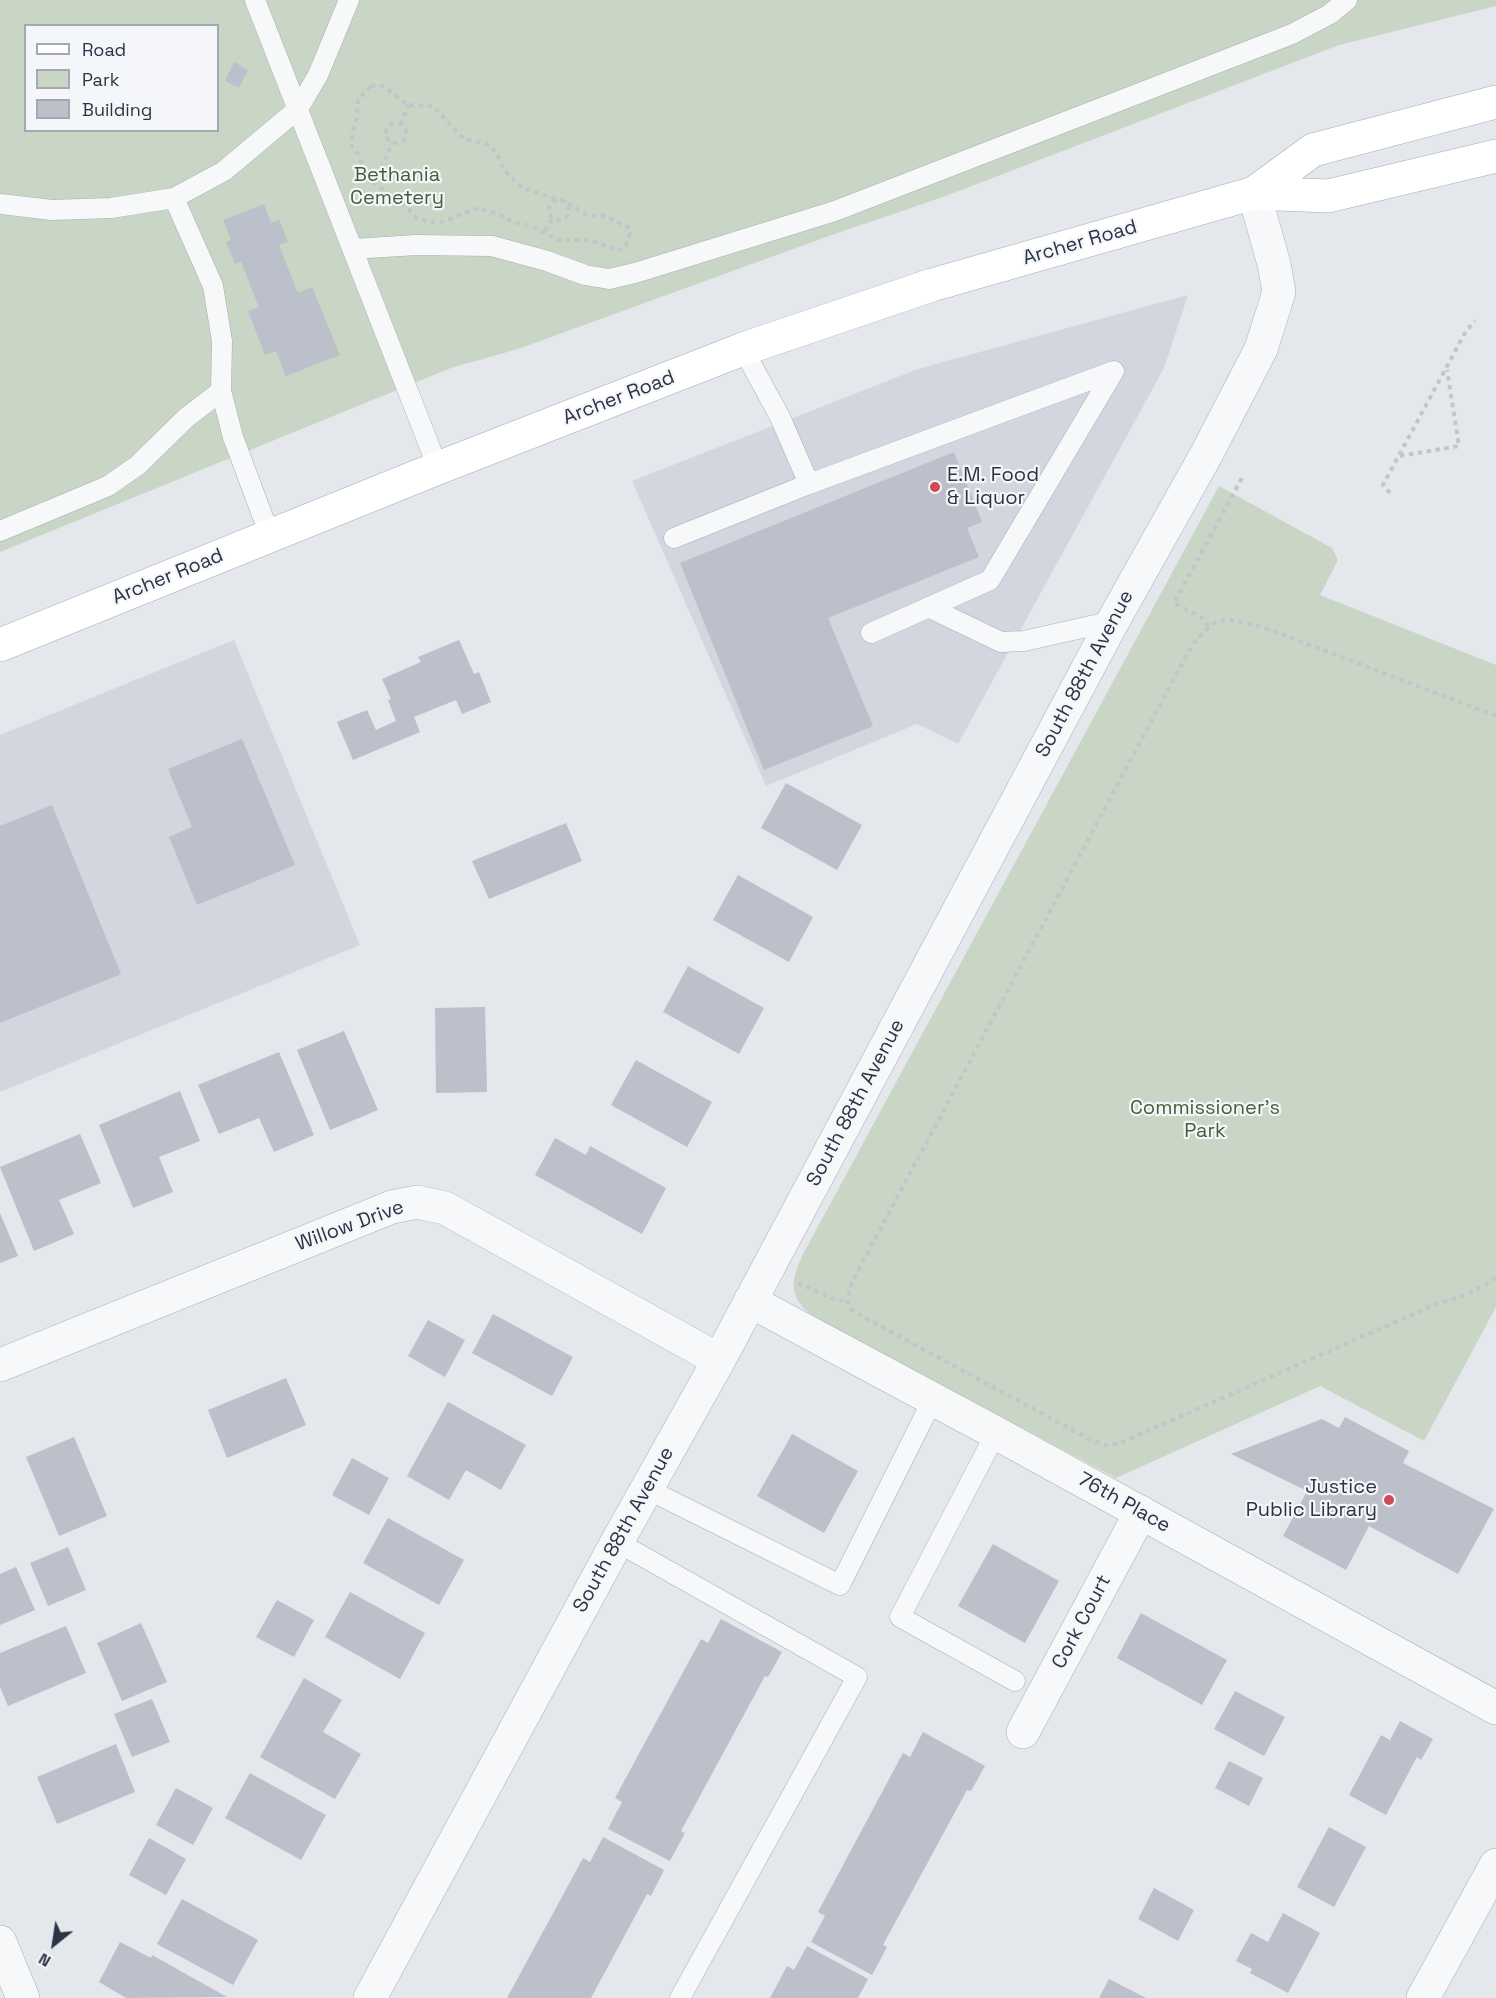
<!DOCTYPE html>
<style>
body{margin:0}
#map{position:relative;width:1496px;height:1998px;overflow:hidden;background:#e4e7ec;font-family:"Space Grotesk",sans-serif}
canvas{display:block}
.legend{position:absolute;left:24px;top:24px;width:195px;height:108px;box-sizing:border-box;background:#f4f6f9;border:2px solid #a4a8b1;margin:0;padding:8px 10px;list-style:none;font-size:18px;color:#2b3445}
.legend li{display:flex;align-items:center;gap:12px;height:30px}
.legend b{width:30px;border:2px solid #a4a8b1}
.north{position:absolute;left:24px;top:1914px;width:60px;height:60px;-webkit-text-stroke:4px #f4f6f9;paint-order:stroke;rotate:210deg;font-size:16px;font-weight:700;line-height:24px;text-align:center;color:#2b3445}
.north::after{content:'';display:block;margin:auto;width:21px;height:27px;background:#2b3445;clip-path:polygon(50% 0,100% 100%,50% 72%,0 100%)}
</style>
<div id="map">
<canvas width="1496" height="1998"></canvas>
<ul class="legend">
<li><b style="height:8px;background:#fff"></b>Road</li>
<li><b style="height:16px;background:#c9d6c5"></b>Park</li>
<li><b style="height:16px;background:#bbc0ca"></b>Building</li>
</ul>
<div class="north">N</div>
</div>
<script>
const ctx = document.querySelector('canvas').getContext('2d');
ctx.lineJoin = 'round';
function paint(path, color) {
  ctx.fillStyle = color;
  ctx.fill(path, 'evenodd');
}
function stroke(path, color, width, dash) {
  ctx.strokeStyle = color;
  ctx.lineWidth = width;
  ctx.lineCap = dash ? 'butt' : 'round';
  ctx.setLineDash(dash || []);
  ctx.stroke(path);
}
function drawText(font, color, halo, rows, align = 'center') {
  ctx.font = font + ' "Space Grotesk",sans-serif';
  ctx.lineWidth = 4.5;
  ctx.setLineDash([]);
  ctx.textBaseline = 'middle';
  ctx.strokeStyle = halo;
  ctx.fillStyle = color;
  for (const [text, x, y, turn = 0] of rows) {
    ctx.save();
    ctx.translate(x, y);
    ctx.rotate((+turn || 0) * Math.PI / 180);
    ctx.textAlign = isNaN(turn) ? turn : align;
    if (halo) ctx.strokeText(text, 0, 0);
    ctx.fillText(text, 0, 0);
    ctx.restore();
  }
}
const built = new Path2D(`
 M1188,295L1164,368L958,744L917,724L766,786L632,481L918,369Z
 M234,640L360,945L0,1092V735Z`);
const green = new Path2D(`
 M0,0H1496V6L1339,45L943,197L826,237L518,349L451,368L0,552ZM26,26H218V130H26Z
 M1219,486L1332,548L1338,560L1320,595L1496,665V1307L1424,1441L1320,1386L1116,1478L814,1317C789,1298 790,1283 802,1256Z`);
const building = new Path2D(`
 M234,62L248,70L239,88L225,81Z
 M264,204L271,223L279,219L288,242L279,245L298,293L312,287L340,355L286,376L276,351L265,355L248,311L259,307L241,262L235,264L226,242L231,240L223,220Z
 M954,452L982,522L967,528L979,557L828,618L873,726L764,770L680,563Z
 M459,640L474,674L479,672L491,702L462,714L456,700L414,717L420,732L353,760L337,722L367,710L376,730L396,721L388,700L391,699L382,679L421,662L418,657Z
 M242,739L295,865L197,905L169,837L192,827L168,769Z
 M786,783L862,825L837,870L761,828Z
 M52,805L121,974L0,1023V826Z
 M566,823L582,861L489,899L472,861Z
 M738,875L813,917L789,962L713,920Z
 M688,966L764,1008L739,1054L663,1012Z
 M485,1007L487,1092L436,1093L435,1008Z
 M344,1031L378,1110L330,1130L297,1050Z
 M279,1052L314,1135L274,1152L259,1118L219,1134L198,1085Z
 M636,1060L712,1102L687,1147L611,1105Z
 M180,1091L200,1141L159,1157L173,1192L133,1208L99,1125Z
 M80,1134L101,1183L59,1200L74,1234L34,1251L0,1167Z
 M555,1138L586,1155L590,1146L666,1188L642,1234L535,1175Z
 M0,1213L18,1256L0,1263Z
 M493,1314L573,1357L552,1396L472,1353Z
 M428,1320L465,1340L445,1377L408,1356Z
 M286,1378L306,1425L227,1458L208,1410Z
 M448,1402L526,1445L501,1490L466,1470L449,1500L407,1476Z
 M1345,1417L1409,1451L1403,1463L1494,1509L1458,1574L1369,1526L1346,1570L1283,1536L1307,1491L1231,1454L1322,1419L1339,1428Z
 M792,1434L858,1471L824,1533L757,1496Z
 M74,1437L107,1516L59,1536L26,1457Z
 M352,1458L389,1478L369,1515L332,1495Z
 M388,1518L464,1560L439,1605L363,1563Z
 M993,1544L1059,1581L1025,1643L958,1606Z
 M68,1547L86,1590L48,1606L30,1563Z
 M16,1567L35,1610L0,1625V1574Z
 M350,1592L425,1633L400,1679L325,1637Z
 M277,1600L314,1620L294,1657L256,1637Z
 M1141,1613L1227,1660L1202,1705L1117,1658Z
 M721,1619L782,1652L768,1677L765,1676L681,1831L685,1833L670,1861L608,1829L622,1802L615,1798L701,1639L708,1643Z
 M141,1623L167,1682L122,1701L97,1643Z
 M66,1626L86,1673L8,1706L0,1687V1653Z
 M304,1678L342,1700L323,1732L361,1754L335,1799L260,1757Z
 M1235,1691L1285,1717L1264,1756L1214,1729Z
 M152,1699L170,1742L132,1757L114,1714Z
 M1400,1721L1433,1739L1421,1760L1417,1757L1386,1815L1349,1795L1381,1735L1390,1740Z
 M923,1732L985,1766L971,1791L967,1790L883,1945L887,1947L872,1975L811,1942L825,1916L818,1912L903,1753L910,1757Z
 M116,1744L135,1792L57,1824L37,1777Z
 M1229,1761L1263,1778L1249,1806L1215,1788Z
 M250,1773L326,1815L301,1860L225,1818Z
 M176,1788L213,1808L193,1845L156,1825Z
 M1329,1827L1366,1847L1334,1907L1297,1887Z
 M603,1837L664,1870L651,1896L647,1894L591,1998H507L583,1858L590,1862Z
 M149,1838L186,1859L166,1895L129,1875Z
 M1154,1888L1194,1910L1178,1941L1138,1919Z
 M182,1899L258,1940L233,1985L157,1944Z
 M1283,1913L1320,1933L1288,1993L1250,1973L1252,1969L1236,1961L1251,1933L1268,1942Z
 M120,1942L151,1958L152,1955L227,1997L126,1998L99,1982Z
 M807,1946L868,1979L858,1998H770L787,1966L794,1970Z
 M1109,1979L1146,1998H1099Z`);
const path = new Path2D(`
 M371,86H383L408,105L433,106L464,139L487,144L496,152L504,170L522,188L564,201L587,215L605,216L628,227L630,233L626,245L622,249L616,250L599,243L582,240H558L531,226L513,222L498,214L481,209H475L441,222H429L417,218L401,202L366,178L359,155L352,146L351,140L357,117L358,100Z
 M386 133a10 10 0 1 1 20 0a10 10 0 1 1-20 0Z
 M401,125L408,105
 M370,182L382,168L392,142
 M549 210a10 10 0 1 1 20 0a10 10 0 1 1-20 0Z
 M545,231L552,218
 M1400,456L1459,446L1447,370
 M1390,493L1383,485L1466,331L1475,321
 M1209,626L1202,618L1174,603L1243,476
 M1496,716L1268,629C1229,618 1217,611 1191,647L852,1282L847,1301L852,1310L869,1320L1091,1440L1106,1445L1118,1444L1434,1305C1456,1298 1478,1292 1496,1277
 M798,1283L836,1300L847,1301`);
const service = new Path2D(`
 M255,0L438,468
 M174,198L213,286L222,341L221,391L233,437L270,536
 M0,204L52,210L111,208L174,198L224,171L298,109L318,75L349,0
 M353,249L416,245L492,246L547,261L585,275L609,279L635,273L835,211L1292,34L1330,14L1347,0
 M809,484L1114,371L990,580L871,633
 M0,531L108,486L138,465L186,418L221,391
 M674,538L809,484L780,417L743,349
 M928,607L1001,642L1024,641L1113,621
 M996,1433L900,1617L1015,1681
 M647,1489L840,1585L933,1399
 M617,1542L857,1677L680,1998`);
const minor = new Path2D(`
 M750,1301L996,1433L1496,1708
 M0,1365L392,1207L417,1202L445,1208L719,1360
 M1023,1732L1141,1512
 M0,1942L23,1998
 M370,1998L617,1542L719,1360L1113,621L1206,455L1261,349L1279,292L1274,264L1254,193
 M1423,1998L1496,1865`);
const primary = new Path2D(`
 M1254,193L1313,150L1496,102
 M0,645L438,468L743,349L932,285L1254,193L1328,196L1496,156`);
const markers = [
 [935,487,6,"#d1495b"],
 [1389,1500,6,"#d1495b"]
];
const parkNames = [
 ["Bethania",397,176],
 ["Cemetery",397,199],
 ["Commissioner's",1205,1109],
 ["Park",1205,1132]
];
const streetNames = [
 ["Archer Road",1080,243,-16],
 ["Archer Road",619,398,-21],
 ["Archer Road",168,577,-22],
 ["South 88th Avenue",1085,674,-62],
 ["South 88th Avenue",856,1103,-62],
 ["Willow Drive",350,1226,-20],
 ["76th Place",1124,1503,29],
 ["South 88th Avenue",624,1530,-61],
 ["Cork Court",1082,1622,-62]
];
const poiNames = [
 ["E.M. Food",947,476],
 ["& Liquor",947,499],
 ["Justice",1377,1488,"right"],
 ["Public Library",1377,1511,"right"]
];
paint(built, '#d2d6de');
paint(green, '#c9d6c5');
paint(building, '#bbc0ca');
stroke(service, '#a9aeb7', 21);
stroke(minor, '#a9aeb7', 34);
stroke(primary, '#a3abb8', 34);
stroke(path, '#c2c5cb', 4, [4.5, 4.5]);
stroke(service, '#f7f8fa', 20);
stroke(minor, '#f7f8fa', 33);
stroke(primary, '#fff', 33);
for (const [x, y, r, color] of markers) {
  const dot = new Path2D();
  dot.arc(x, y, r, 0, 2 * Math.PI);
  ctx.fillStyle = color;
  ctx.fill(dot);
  stroke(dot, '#f4f6f9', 2);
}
drawText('20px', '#3f6138', '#f4f6f9', parkNames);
drawText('20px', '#2b3445', '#f4f6f9', streetNames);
drawText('20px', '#2b3445', '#f4f6f9', poiNames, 'left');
</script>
